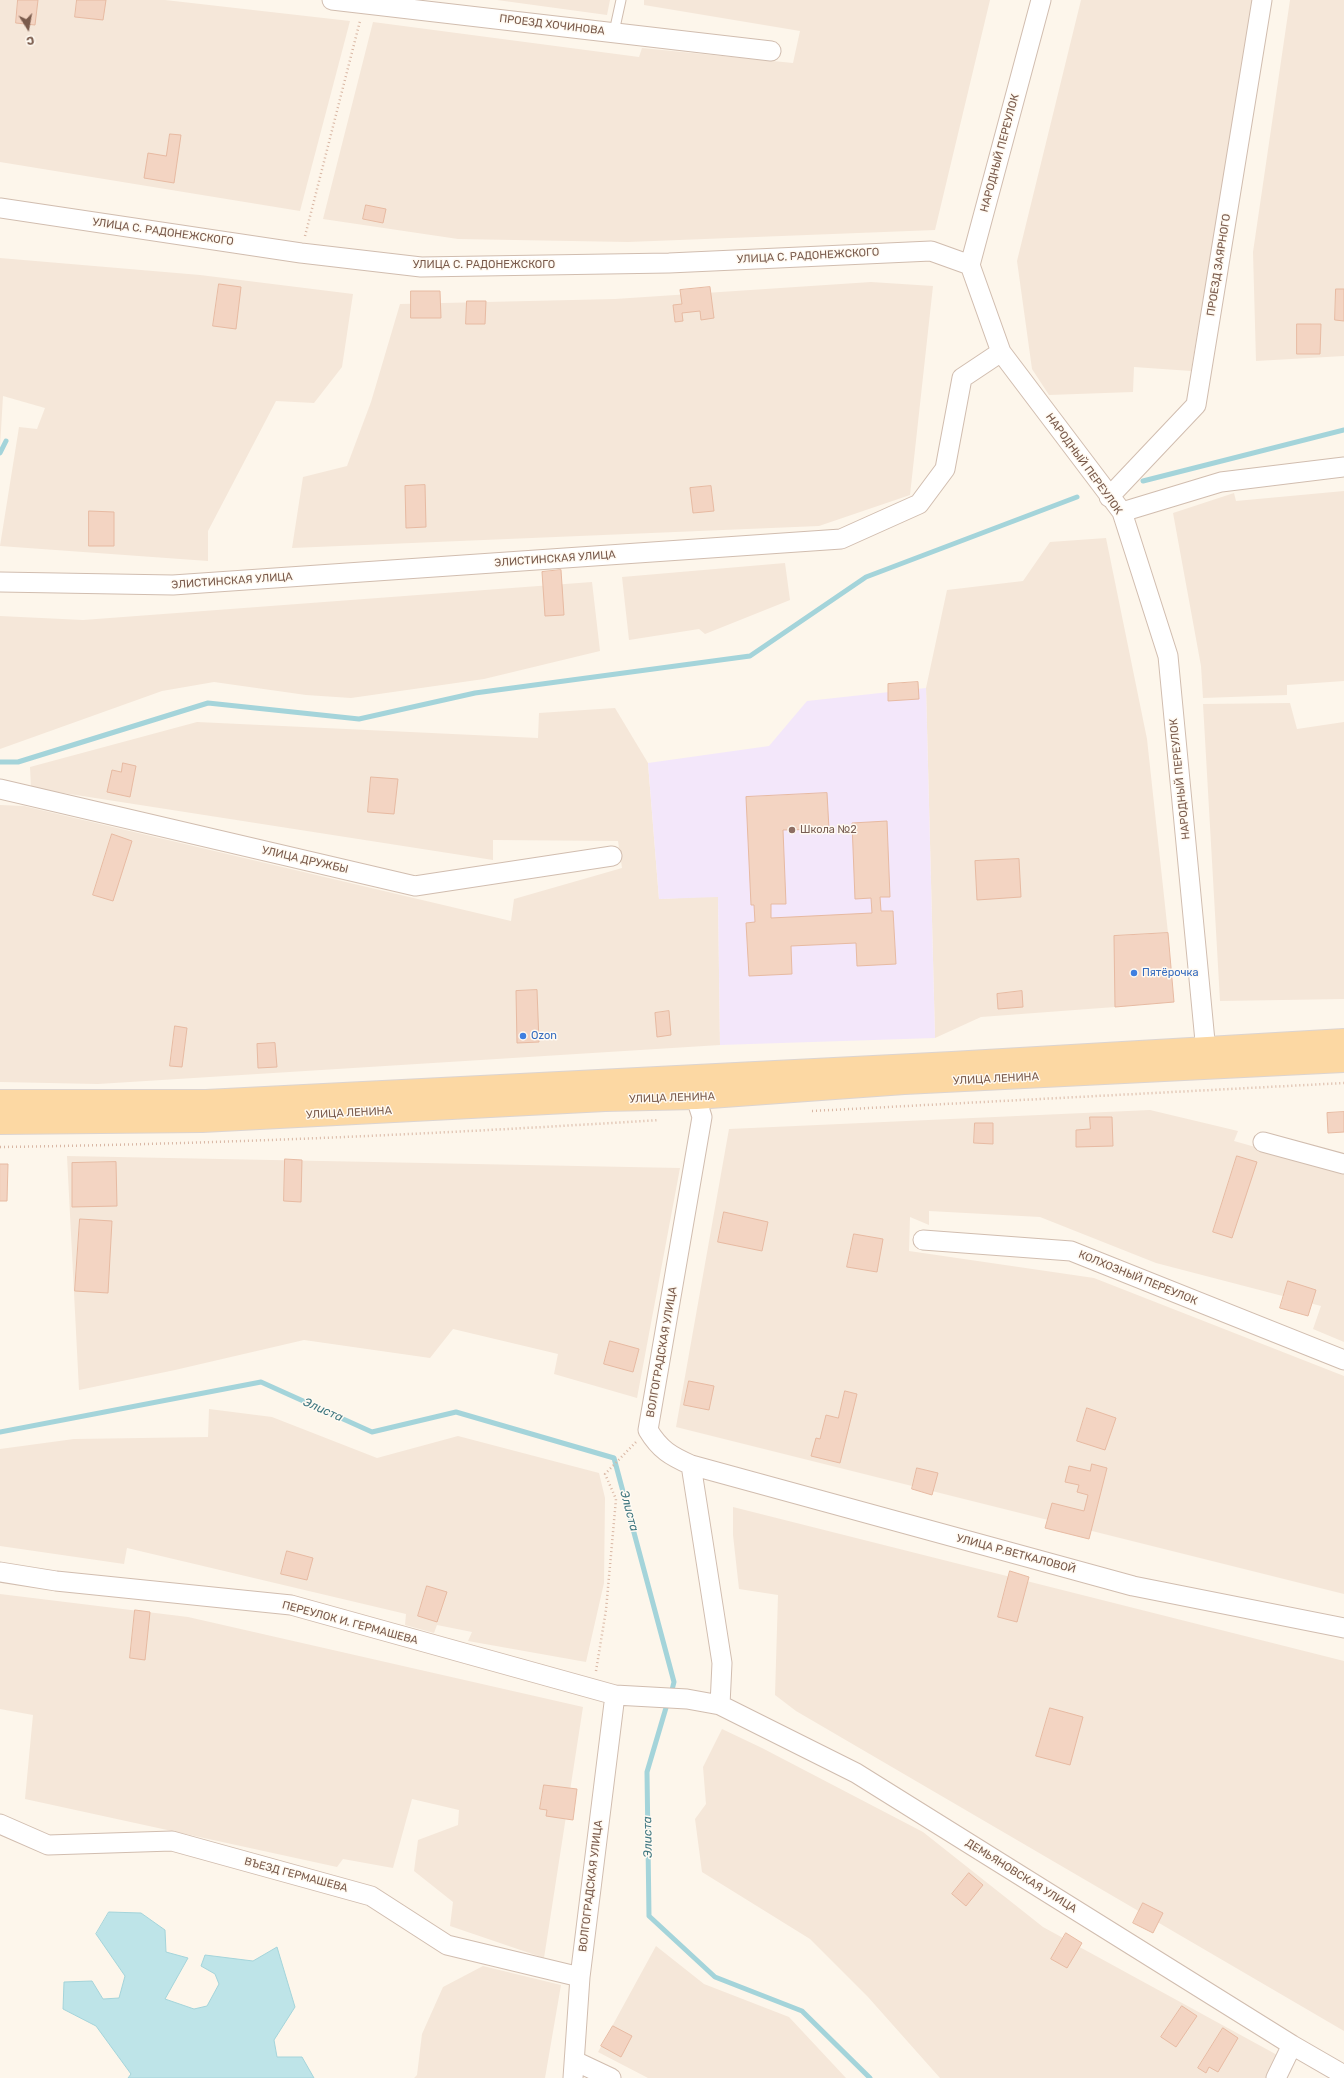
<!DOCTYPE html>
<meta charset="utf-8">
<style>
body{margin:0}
#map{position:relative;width:1344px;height:2078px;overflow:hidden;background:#fdf6eb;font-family:Rubik,sans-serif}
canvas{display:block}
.north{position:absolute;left:8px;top:8px;width:40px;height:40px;-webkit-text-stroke:3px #fffaf2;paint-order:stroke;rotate:169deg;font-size:11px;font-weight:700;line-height:16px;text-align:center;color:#7a5b4c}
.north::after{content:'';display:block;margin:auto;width:14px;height:18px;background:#7a5b4c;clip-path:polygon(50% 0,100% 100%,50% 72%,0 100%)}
</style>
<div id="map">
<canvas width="1344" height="2078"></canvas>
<div class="north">С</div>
</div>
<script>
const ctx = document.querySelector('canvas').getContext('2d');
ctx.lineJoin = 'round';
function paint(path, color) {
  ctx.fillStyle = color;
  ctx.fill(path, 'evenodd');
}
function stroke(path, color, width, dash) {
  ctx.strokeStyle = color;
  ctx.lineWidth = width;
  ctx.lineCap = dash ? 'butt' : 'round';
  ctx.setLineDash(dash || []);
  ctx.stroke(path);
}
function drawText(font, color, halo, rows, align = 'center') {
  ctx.font = font + ' Rubik,sans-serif';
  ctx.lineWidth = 3;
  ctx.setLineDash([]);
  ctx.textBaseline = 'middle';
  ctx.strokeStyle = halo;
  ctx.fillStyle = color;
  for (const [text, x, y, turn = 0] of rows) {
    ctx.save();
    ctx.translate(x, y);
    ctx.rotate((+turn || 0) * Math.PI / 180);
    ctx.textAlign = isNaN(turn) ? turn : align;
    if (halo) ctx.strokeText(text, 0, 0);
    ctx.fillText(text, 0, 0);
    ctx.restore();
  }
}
const residential = new Path2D(`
 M0,0H165L350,21L300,211L0,162Z
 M497,0H610L607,15Z
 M644,0H990L935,230L628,242L458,239L323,219L373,22L639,57L642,48L793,63L800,31L644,5Z
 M1081,0H1253L1191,371L1134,367L1133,392L1049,395L1032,369L1017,261Z
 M1290,0H1344V356L1256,361L1253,252Z
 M0,258L200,275L353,294L342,367L314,403L276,401L208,531V561L0,546L19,427L37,429L45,408L3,396L0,447Z
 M871,282L933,286L910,495L819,526L292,548L303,477L347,466L371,402L400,304L615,299Z
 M1344,491V681L1287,685V695L1203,698L1201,666L1173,513L1234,493L1236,501Z
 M1106,538L1147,739L1168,933L1115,936V1007L981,1017L935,1038L926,688L947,590L1023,581L1050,542Z
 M785,563L790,600L705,634L699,629L629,640L622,577Z
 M592,582L600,651L484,679L351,698L306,695L214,682L162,691L0,749V616L83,620Z
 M1290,703L1297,729L1344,722V999L1220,1001L1203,704Z
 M615,708L648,763L659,899L718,896L720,1045L98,1084L0,1082V805L24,806L511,921L514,899L622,868L618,841L493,840V860L31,788L30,767L197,722L538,738L539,713Z
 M1150,1110L1238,1131L1234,1141L1344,1172V1342L1313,1329L1321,1306L1156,1263L1040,1217L929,1211V1225L910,1217L909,1251L1094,1278L1344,1376V1594L676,1427L729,1129Z
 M67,1156L680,1168L637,1398L554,1374L558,1354L453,1329L430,1358L304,1340L175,1370L79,1390Z
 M209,1409L272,1417L377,1458L458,1436L599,1473L605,1498L604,1583L586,1662L468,1641L472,1632L437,1625L434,1633L405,1625L406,1614L127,1548L124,1564L0,1546V1449L74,1439L208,1437Z
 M733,1507L1344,1661V2031L796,1711L775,1695L778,1595L739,1589L733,1535Z
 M0,1594L188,1617L583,1707L544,1958L450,1926L453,1902L414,1871L418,1840L458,1825L459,1810L412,1799L393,1868L343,1859L337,1867L25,1799L33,1715L0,1709Z
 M722,1729L762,1748L923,1832L1043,1927L1279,2056L1268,2078H940L868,1997L810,1939L702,1872L695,1819L706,1804L703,1767Z
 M656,1946L704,1984L789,2017L846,2078H648L598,2052Z
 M483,1966L561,1985L545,2078H414L417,2075L422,2034L443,1987Z`);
const education = new Path2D(`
 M926,688L935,1038L720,1045L718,897L659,899L648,763L769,746L807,701Z`);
const water = new Path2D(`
 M109,1912L141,1913L165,1930L166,1952L188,1958L165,1999L194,2009L207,2006L219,1984L215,1974L201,1966L205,1955L253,1961L277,1947L295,2007L274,2040L277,2057H302L314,2078H128L131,2074L96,2026L63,2009L64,1982L92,1981L103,1999L119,1998L125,1976L96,1934Z`);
const stream = new Path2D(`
 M0,453L6,441
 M1143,481L1344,430
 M0,762H18L208,703L359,719L475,693L750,656L866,577L1077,497
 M0,1432L261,1382L372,1432L456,1412L614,1458L674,1682L671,1694
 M668,1701L647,1772L649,1916L715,1977L802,2011L870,2078`);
const building = new Path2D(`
 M18,0H38L35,25L16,23Z
 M77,0H106L103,20L75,17Z
 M170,134L181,135L174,183L144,178L148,153L166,156Z
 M366,205L386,209L383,223L363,219Z
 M219,284L241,287L236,329L213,326Z
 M710,287L714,318L701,320L700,311L682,313L683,321L675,322L673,305L682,304L680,290Z
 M1336,289H1344V321L1335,320Z
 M411,291H440L441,318H411Z
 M467,301H486L485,324H466Z
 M1297,324H1321L1320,354H1297Z
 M425,485L426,527L406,528L405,486Z
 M711,486L714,511L693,513L690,488Z
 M89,511L114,512V546H89Z
 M561,570L564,615L545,616L542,572Z
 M918,682L919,699L888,701V684Z
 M123,763L136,766L130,797L107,792L112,770L121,772Z
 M371,777L398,779L394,814L368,812Z
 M827,793L829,829L783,830L786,904H771V918L872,913L871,898L855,899L852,823L887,821L890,897H880L881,911H893L896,964L857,966L856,943L791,946L792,974L749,976L746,923L755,922L754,905H751L746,797Z
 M112,834L132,841L113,901L93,895Z
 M1019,859L1021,897L977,900L975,861Z
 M1168,933L1174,1002L1115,1007L1114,936Z
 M537,990L539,1042L517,1043L516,991Z
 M1022,991L1023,1007L998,1009L997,994Z
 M669,1011L671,1035L657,1037L655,1013Z
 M175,1026L187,1028L182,1067L170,1066Z
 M275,1043L277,1067L258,1068L257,1044Z
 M1344,1112V1132L1328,1133L1327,1113Z
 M1090,1117H1112L1113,1146L1076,1147V1130L1090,1129Z
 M975,1123H993V1144L974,1143Z
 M1237,1156L1257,1162L1232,1238L1213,1232Z
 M285,1159L302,1160L301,1202L284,1201Z
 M116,1162L117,1206L72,1207V1163Z
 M0,1164H8L7,1201H0Z
 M724,1212L768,1222L762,1251L718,1242Z
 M80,1219L112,1221L108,1293L75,1291Z
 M854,1234L883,1239L877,1272L847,1267Z
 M1288,1281L1316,1290L1308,1316L1280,1308Z
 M610,1341L639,1349L633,1372L604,1364Z
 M689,1381L714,1386L709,1410L684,1405Z
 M845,1391L857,1394L840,1463L811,1456L816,1438L820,1439L826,1415L838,1418Z
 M1087,1408L1116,1418L1105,1450L1077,1441Z
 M1092,1464L1107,1468L1089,1539L1045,1528L1052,1503L1084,1511L1088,1495L1077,1492L1079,1485L1065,1482L1069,1466L1090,1471Z
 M917,1468L938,1473L932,1495L912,1489Z
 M287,1551L313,1558L307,1580L281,1574Z
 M1010,1571L1029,1577L1017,1622L998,1617Z
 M427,1586L447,1592L437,1622L418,1616Z
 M135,1610L150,1612L145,1660L130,1658Z
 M1050,1708L1083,1717L1070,1765L1036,1756Z
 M544,1785L577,1789L573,1820L546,1816L547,1810L540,1809Z
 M969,1873L983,1885L966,1906L952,1894Z
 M1143,1903L1163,1913L1153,1933L1133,1923Z
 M1066,1933L1082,1943L1067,1968L1051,1959Z
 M1182,2006L1197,2016L1176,2047L1161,2037Z
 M613,2026L632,2036L621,2057L601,2046Z
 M1223,2028L1238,2038L1218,2072L1209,2067L1206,2073L1198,2068Z`);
const path = new Path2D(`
 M305,236L360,21
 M812,1111L1344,1083
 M0,1147C220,1144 439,1134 659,1120
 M596,1671L606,1610L616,1499L605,1474L636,1442`);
const lane = new Path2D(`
 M614,32L621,0`);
const street = new Path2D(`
 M332,0L771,51
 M1041,0L970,265L1001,352L1122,512L1168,656L1207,1062
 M0,208L301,253L421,267L669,263L931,251L970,265
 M1109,497L1196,405L1262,0
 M1122,512L1221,482L1344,467
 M0,582L173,585L841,539L919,504L945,469L962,378L1001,352
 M0,789L415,886L612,856
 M697,1084L696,1098L702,1117L648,1430C660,1450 671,1456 691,1465L722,1663L720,1705
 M1263,1142L1344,1164
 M923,1240L1071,1251L1344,1360
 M691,1465L1133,1586L1344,1628
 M0,1572L56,1581L291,1605L615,1695L687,1699L720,1705L856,1773L1292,2045L1344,2075
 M0,1824L48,1845L172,1841L371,1896L447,1945L580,1977
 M575,2061L611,2078
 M573,2078L580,1977L615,1695
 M1276,2078L1292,2045`);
const primary = new Path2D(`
 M0,1101H206L952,1063L1344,1040
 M0,1123L202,1121L605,1100L696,1098L904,1083L1344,1061`);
const markers = [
 [792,830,4,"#8d6e63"],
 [1134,973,4,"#3f7fe0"],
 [523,1036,4,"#3f7fe0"]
];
const streetNames = [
 ["ПРОЕЗД ХОЧИНОВА",552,25,7],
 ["НАРОДНЫЙ ПЕРЕУЛОК",1000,153,-75],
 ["УЛИЦА С. РАДОНЕЖСКОГО",163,232,8],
 ["УЛИЦА С. РАДОНЕЖСКОГО",808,256,-3],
 ["УЛИЦА С. РАДОНЕЖСКОГО",484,265],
 ["ПРОЕЗД ЗАЯРНОГО",1219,265,-81],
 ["НАРОДНЫЙ ПЕРЕУЛОК",1084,464,54],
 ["ЭЛИСТИНСКАЯ УЛИЦА",555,559,-4],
 ["ЭЛИСТИНСКАЯ УЛИЦА",232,581,-4],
 ["НАРОДНЫЙ ПЕРЕУЛОК",1180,779,-96],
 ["УЛИЦА ДРУЖБЫ",305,860,13],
 ["УЛИЦА ЛЕНИНА",996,1079,-3],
 ["УЛИЦА ЛЕНИНА",672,1098,-2],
 ["УЛИЦА ЛЕНИНА",349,1113,-3],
 ["КОЛХОЗНЫЙ ПЕРЕУЛОК",1138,1278,22],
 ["ВОЛГОГРАДСКАЯ УЛИЦА",662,1352,-80],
 ["УЛИЦА Р.ВЕТКАЛОВОЙ",1016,1554,15],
 ["ПЕРЕУЛОК И. ГЕРМАШЕВА",350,1623,15],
 ["ВЪЕЗД ГЕРМАШЕВА",296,1875,15],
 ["ДЕМЬЯНОВСКАЯ УЛИЦА",1021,1876,32],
 ["ВОЛГОГРАДСКАЯ УЛИЦА",591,1886,-83]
];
const educationNames = [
 ["Школа №2",800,830]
];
const shopNames = [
 ["Пятёрочка",1142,973],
 ["Ozon",531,1036]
];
const waterNames = [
 ["Элиста",323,1410,24],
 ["Элиста",629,1511,75],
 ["Элиста",648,1837,-91]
];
paint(residential, '#f5e7d9');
paint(education, '#f3e7fa');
paint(water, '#bee4e8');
stroke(water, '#a4d4da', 1);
stroke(stream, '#a4d4da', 5);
paint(building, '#f3d4c2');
stroke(building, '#e7baa2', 1);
stroke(lane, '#d1bdaf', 11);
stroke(street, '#d1bdaf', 21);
stroke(primary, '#dcd4d0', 24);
stroke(path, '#d9b7a4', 2.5, [1, 3]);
stroke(lane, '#fff', 9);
stroke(street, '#fff', 19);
stroke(primary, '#fcd8a3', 22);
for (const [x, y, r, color] of markers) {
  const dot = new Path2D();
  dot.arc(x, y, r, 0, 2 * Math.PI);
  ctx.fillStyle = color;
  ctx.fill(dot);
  stroke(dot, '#fffaf2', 1.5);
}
drawText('11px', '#7a5b4c', '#fffaf2', streetNames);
drawText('11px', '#785e54', '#fffaf2', educationNames, 'left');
drawText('11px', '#366cbe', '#fffaf2', shopNames, 'left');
drawText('italic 12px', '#3f767f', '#fffaf2', waterNames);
</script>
